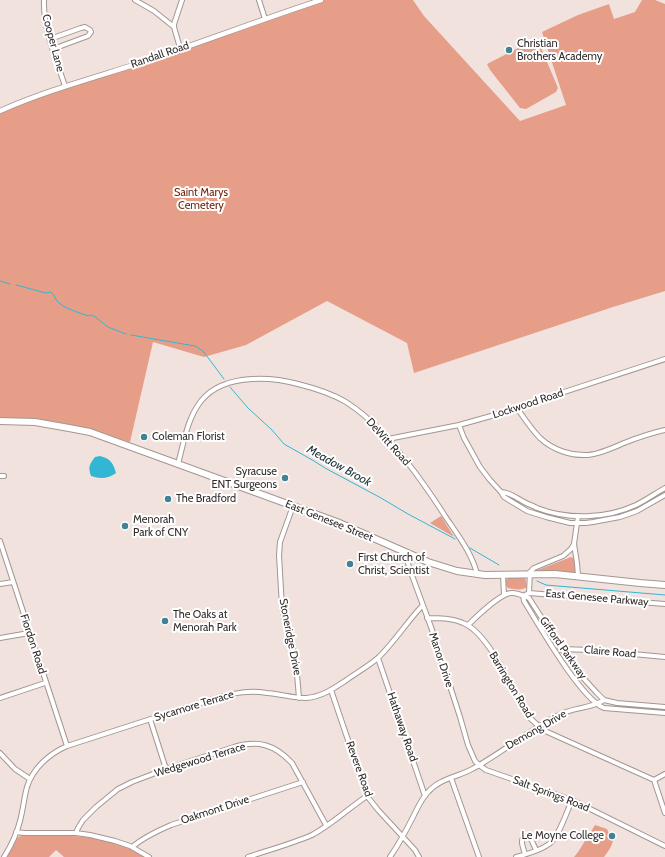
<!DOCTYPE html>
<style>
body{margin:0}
canvas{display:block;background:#f1e2de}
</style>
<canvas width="665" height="857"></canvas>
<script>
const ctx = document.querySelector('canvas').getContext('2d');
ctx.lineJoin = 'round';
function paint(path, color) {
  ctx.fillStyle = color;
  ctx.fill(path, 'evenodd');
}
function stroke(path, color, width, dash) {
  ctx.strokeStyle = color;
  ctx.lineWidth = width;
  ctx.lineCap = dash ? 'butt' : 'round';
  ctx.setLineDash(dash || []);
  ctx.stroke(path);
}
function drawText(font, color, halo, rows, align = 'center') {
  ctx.font = font + ' Cabin,sans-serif';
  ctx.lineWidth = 4;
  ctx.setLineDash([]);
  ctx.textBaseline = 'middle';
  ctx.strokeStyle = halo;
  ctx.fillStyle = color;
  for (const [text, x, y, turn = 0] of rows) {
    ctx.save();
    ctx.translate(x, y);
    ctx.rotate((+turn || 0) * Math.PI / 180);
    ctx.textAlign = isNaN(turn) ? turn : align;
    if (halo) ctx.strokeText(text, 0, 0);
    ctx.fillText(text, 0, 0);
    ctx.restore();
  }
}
const green = new Path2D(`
 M321,0H413L424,16L520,121L566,105L542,32L578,15L609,4L614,19L635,12L642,0H655L665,4V291L613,307L414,373L407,343L327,301L246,345L204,357L153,342L130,442C116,438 103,432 89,429C60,421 30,418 0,418V111L16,104Z
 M528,43H539L558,88L556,92L526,109L520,108L490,70L487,64Z
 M441,516L454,537L430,523Z
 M571,557L573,558L575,560L576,572L573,573L535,571Z
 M525,577L527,587C522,591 514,589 508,588L506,585V580L508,578Z
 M595,825L607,829L609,834L613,836C614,844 609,850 604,857H574L578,852Z
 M22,835C63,836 109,832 144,857H64L56,850L49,857H7C11,850 14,838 22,835Z`);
const water = new Path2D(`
 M100,456C111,459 113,463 116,473C108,479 100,479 91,476C88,467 89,465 95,457Z`);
const stream = new Path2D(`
 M0,281L10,284
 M16,285L46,293L51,292C55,295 55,300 59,303C65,308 81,314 89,316L90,315L94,316L108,327L126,334
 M131,335L195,346L203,351L224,379
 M230,387L248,408L272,430L284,444L314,461L325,468L381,498L408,514L455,539
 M470,548L499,565
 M537,581L546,585L665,595`);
const minor = new Path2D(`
 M44,0C43,29 56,59 65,86
 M135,0L154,11L174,27L180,48
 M259,0L265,19
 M174,27V24L182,0
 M50,39L81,28L85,27L90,30L91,32L88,36L53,49
 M517,408C524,418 531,429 540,438C553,450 571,456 588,455C600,454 613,448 624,443C637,438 651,433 665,430
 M459,425L464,438L480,467L490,480L501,492L504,497L527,511L546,517L570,523H586L593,522L620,517L637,511L665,495
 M388,439L459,425L491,416L665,359
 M178,464C184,442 187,419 201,401C214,385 233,380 252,379C268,378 283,380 298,384C314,388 331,393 346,402C373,419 395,446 414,471C425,486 435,500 445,516C457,534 472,553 477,574
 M0,476H4
 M501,492C510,492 518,499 526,503C530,505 534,506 537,508C568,520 606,519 636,505C646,500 656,493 665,488
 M293,506L280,542L279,555L282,607L284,617L293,650L297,674L299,698
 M0,541L67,746
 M408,554L407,560L410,570L431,627L460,717L468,745L475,761L479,765L486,770L572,800L665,846
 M503,575L504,595
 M578,576L577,563L574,544L578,516
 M0,584L13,582
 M529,593L530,572L534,568L563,556L571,549L574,544
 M523,596L524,601C538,624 581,699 604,708L665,713
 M523,596L529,593L665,604
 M427,618C439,618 452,618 463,623C488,632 514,691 527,715L531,719L543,730L654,780
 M468,625C476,617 500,594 511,593C517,592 523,596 529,598L570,662L586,681L597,693L604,700L617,703L665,707
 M0,638L29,633
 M560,650L562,649L590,650L665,657
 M378,658L425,796
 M331,690L367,796L378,810L415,850L419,857
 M0,698L45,683
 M150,719L166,769
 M0,753L15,769L30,779
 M451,778L479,857
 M654,780L665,813
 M654,780L665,774
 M16,832L24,833H76L90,835L115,841L130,846L149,857
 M76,833L78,828L83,820L96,807L118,789L132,782L166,769L234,747C258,740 274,744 292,763L326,825
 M132,847C144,837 157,831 171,825L303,782
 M525,854C523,847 518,837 528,836L531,839L536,850
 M4,857C11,846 17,833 20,821C23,810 24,798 27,787C33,768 49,754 67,746L219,697C236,693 249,690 267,693C280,694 293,698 306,698C321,697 333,689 345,681C356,673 369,666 379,657C395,641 407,622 422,606
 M248,857C269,850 291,844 312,835C331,825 349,808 367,796
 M390,857C399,844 407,829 414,815C418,807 422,798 428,792C440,778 459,777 474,768C503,752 529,730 559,715C573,707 591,709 604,700
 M516,857C527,854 540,851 549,844C559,837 567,811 572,800`);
const tertiary = new Path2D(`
 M0,111C47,90 97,77 146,61C205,41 263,19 321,0`);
const primary = new Path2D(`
 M0,421L35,422L69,428L90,432L178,464L337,522L428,562L457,571L485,575L555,574L640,583L665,585`);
const markers = [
 [509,50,4,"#408394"],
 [144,437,4,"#408394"],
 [285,478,4,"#408394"],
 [168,499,4,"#408394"],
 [125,526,4,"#408394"],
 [350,564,4,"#408394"],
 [165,621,4,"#408394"],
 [612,836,4,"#408394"]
];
const streetNames = [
 ["Cooper Lane",53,43,75],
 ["Randall Road",160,55,-19],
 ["Lockwood Road",528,404,-18],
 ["DeWitt Road",388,442,48],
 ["East Genesee Street",329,521,22],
 ["East Genesee Parkway",597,598,5],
 ["Stoneridge Drive",290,637,79],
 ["Fiordon Road",33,644,72],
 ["Gifford Parkway",563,648,55],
 ["Claire Road",610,652,5],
 ["Manor Drive",441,660,72],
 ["Barrington Road",511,685,59],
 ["Sycamore Terrace",194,706,-17],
 ["Hathaway Road",402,727,71],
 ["Demong Drive",536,730,-30],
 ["Wedgewood Terrace",200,760,-17],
 ["Revere Road",359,769,70],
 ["Salt Springs Road",551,794,21],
 ["Oakmont Drive",215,810,-18]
];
const poiNames = [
 ["Christian",517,44],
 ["Brothers Academy",517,57],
 ["Coleman Florist",152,437],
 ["Syracuse",277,472,"right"],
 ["ENT Surgeons",277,485,"right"],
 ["The Bradford",176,499],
 ["Menorah",133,520],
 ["Park of CNY",133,533],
 ["First Church of",358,558],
 ["Christ, Scientist",358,571],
 ["The Oaks at",173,615],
 ["Menorah Park",173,628],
 ["Le Moyne College",604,836,"right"]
];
const parkNames = [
 ["Saint Marys",201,193],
 ["Cemetery",201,206]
];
const waterNames = [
 ["Meadow Brook",339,466,29]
];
paint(green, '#e69e88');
paint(water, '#32b6d3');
stroke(stream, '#32b6d3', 1);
stroke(minor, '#a49692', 6);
stroke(tertiary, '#a49692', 6);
stroke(primary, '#a49692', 8);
stroke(minor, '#fff', 4);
stroke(tertiary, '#fff', 4.5);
stroke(primary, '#fff', 6);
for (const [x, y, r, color] of markers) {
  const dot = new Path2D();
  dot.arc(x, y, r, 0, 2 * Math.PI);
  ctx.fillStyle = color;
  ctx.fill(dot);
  stroke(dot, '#fff', 1.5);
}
drawText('11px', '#332d2c', '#fff', streetNames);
drawText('11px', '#332d2c', '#fff', poiNames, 'left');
drawText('11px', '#712307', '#fff', parkNames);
drawText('italic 12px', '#1e3439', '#fff', waterNames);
</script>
